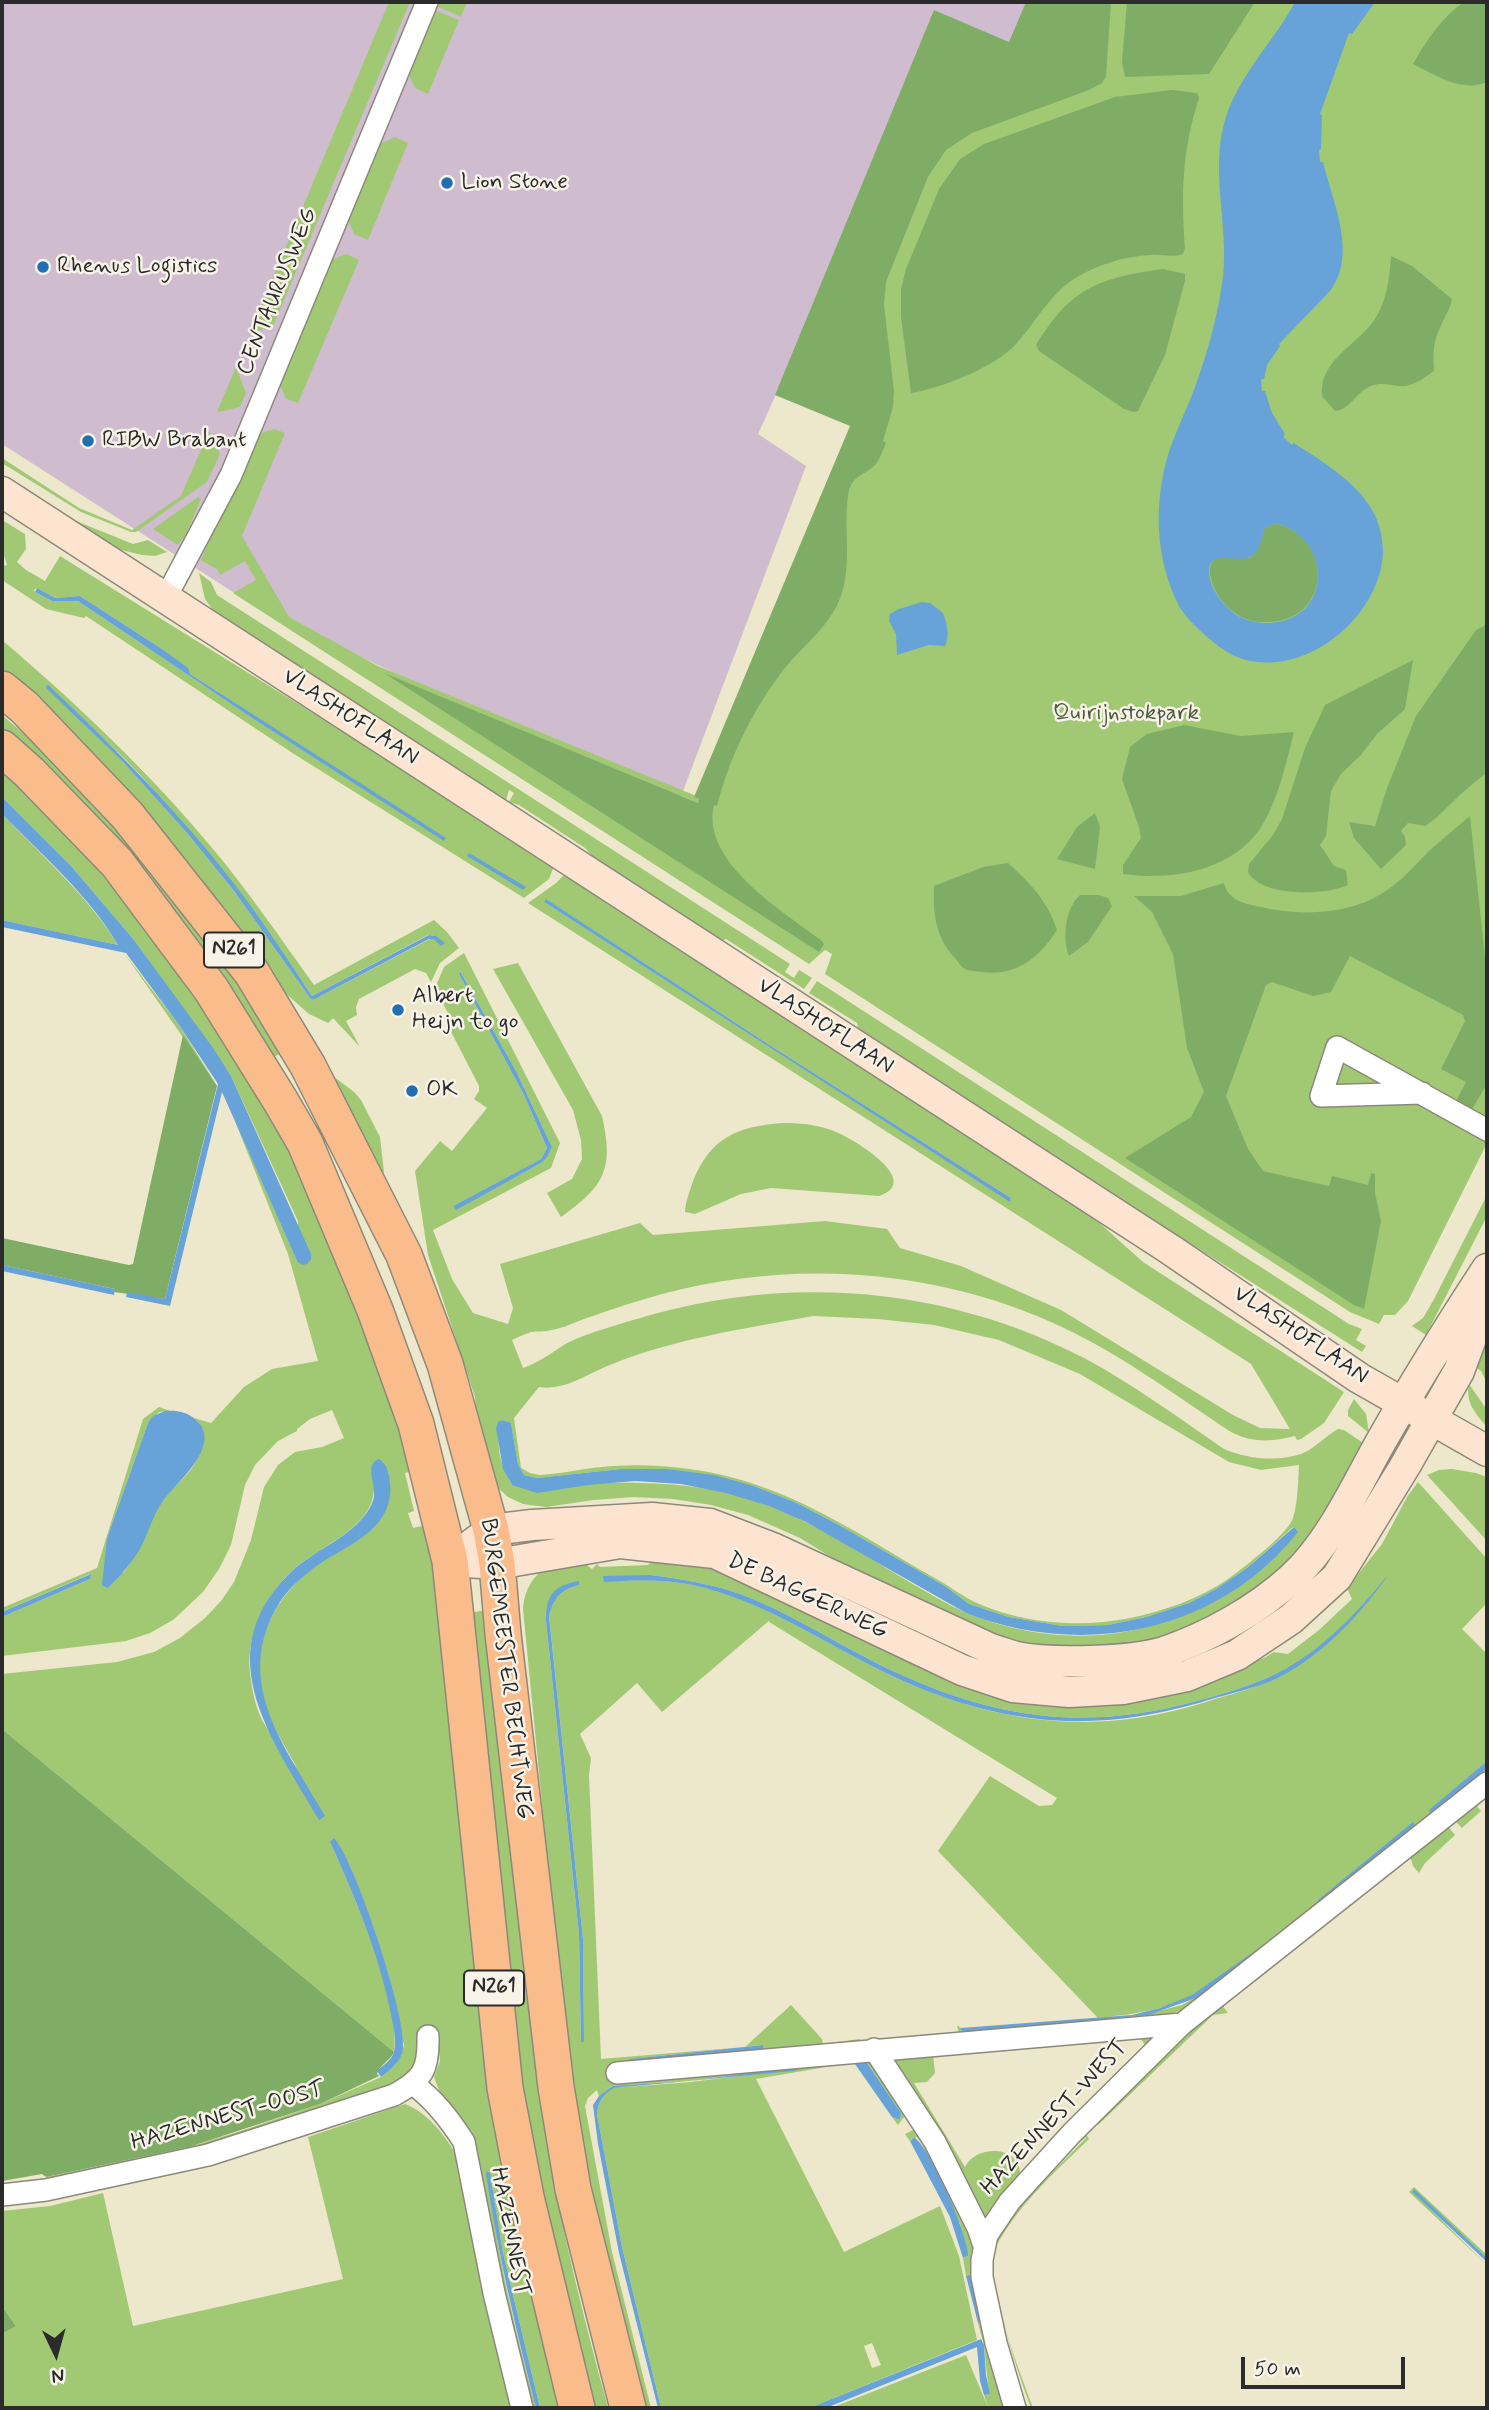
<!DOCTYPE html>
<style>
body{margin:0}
#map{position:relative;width:1489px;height:2410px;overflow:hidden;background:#ede7cb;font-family:Mynerve,sans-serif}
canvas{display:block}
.frame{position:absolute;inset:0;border:4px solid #2b2b2b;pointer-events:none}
.north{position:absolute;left:21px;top:2319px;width:70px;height:70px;-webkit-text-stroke:5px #f7f3e8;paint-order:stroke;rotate:175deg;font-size:19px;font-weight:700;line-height:28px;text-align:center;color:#2b2b2b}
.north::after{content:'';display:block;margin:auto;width:24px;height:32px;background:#2b2b2b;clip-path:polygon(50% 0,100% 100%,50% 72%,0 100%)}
.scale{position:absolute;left:1241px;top:2357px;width:164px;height:32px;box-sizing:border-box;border:4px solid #2b2b2b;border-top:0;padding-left:9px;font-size:21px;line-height:24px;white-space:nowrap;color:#2b2b2b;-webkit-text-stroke:5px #f7f3e8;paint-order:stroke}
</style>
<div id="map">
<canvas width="1489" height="2410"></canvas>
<div class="frame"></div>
<div class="north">N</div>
<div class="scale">50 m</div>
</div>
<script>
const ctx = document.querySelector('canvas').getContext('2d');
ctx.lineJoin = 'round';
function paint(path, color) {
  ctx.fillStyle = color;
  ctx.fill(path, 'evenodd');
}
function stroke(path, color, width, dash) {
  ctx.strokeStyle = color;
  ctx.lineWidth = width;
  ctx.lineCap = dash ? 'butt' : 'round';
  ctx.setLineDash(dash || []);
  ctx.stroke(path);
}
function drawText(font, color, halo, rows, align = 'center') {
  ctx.font = font + ' Mynerve,sans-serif';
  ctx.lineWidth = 5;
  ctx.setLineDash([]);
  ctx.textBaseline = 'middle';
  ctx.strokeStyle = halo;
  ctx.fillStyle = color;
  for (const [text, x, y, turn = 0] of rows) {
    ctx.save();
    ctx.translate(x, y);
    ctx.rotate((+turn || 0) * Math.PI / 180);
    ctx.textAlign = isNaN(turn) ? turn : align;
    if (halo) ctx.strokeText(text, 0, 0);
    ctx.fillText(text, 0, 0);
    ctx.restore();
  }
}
const industrial = new Path2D(`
 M2,2H1039L1019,51L822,293L758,434L806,466L677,807L258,608L2,444Z`);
const green = new Path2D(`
 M389,2H410L274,324L249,335Z
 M435,2H467L461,17L434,5Z
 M1049,2H1487V1143L1408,1301L1395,1315H1384L1379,1324L1350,1312L825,974L832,954L825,950L809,964L233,593L256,580L245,561L220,575L218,570L201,560L253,436L274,429L285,433L242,536L289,617L378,666L694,795L699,799L698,803L390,676L682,856L853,424L942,26L1026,58Z
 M432,9L459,20L428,94L415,88L407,70Z
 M395,137L408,143L368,240L354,234L346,215L375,146Z
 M346,254L359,260L298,403L286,399L277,378L326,262Z
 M236,367L246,393L240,407L219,412H217Z
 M209,431L220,454L207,482L136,532H131L81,512L2,463V458L79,508L132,530L181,496Z
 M2,475L76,521L133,544L148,540L167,552L155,556L142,555L113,548L2,482Z
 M198,497L201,499L186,534L178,545L153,529Z
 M2,520L25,534L26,549L17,562L26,570L45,581L60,556L337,728L554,866L549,879L524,898L294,754L86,616L84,618L46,609L5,582L2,577V566L7,565L2,549ZM37,588L55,598L80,596L162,649L190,674L445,839L444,840L252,718L78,601H52L35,592L34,590Z
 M199,573L211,582L217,595L790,964L785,972L794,978L799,970L812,978L804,989L726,939L717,942L605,870L585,848L519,805L509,802L514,793L509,790L506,800L482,791L215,613L205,599Z
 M2,640C77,704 149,772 213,849C249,892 281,939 314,985L434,920L447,932L459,948L440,963L431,982L426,973L415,969L359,999L356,1007L357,1015L346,1021L360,1047L333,1018L328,1023L309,1014L261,972L2,684ZM47,688C73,712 101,735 126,760C196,833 256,912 312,996L428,935H433L436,940L430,939L313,1000L310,998L234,891L187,833L123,762Z
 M2,715C79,780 148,859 209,940C236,976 259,1014 284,1051L269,1060L2,739Z
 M2,771L47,815L100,872L173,961L281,1129L335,1237L415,1470L405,1473L414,1511L408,1513L413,1528L422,1526L418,1511L425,1509L564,2408H540L503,2253L490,2174C495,2253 516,2331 536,2408H2V2334L16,2326L2,2306V2211L50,2206L103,2193L133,2326L343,2279L308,2137L405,2104C436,2116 452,2149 471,2176L434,2077L440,2061L438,2040L417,2057L411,2071L399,2082L249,2135L51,2182L46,2177L189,2147L244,2130L320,2104L381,2077L396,2064L401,2055L404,2045L387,1970L372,1923L350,1866L330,1842C351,1888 402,2003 394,2052L2,1729V1674L117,1662L154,1652L180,1638L205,1618L221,1601L234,1582L251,1540L264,1487L278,1465L295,1452L322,1447L344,1438L332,1410L310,1419L297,1429V1431L278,1441L255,1465L245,1485L231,1545L219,1569L203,1592L173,1620L150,1633L126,1641L2,1656V1617L90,1579V1574L2,1612V1608L97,1568L143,1419L159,1407L170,1411L159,1412L148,1423L107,1538L123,1573C142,1550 147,1523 163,1500C174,1485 191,1475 198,1457C202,1448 200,1434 200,1424L194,1418L211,1423L244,1387L272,1369L318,1361L288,1254L233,1116L297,1261L298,1221L231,1076L134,940L72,867L2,797ZM388,1471C399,1528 355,1539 317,1565C276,1594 249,1645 262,1696C269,1722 284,1744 297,1768C287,1754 274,1740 265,1725C256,1711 252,1690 250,1673C246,1634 265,1595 294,1569C323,1543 383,1525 373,1477Z
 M2,814C42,856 88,896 118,945L2,920Z
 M565,874L1085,1210L1143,1262L1344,1392L1324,1423L1301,1439L1297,1440L1295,1436C1272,1442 1252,1443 1231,1432C1172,1393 1115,1350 1051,1322C928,1268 791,1260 662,1294C637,1301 612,1309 587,1318C575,1322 564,1328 552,1330C545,1332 537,1331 531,1332C525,1334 518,1337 512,1340L523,1368C539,1362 550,1354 564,1345C584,1333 631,1321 654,1314C800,1274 952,1289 1086,1359C1134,1385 1179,1418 1224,1449C1248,1459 1276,1462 1301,1454C1313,1450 1325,1436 1338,1429L1344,1430L1369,1447L1318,1536L1245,1603L1144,1646L1030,1649L897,1598L800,1538L748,1515L711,1505L673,1499L634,1497L594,1500L546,1507L523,1504L508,1497L496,1486L479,1445L475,1397L428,1255L415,1171L440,1141L452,1151L487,1108L474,1099L479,1091V1086L443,1016L448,1013L435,988L444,967L464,953L560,1143L551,1168L433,1230L452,1279L473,1313L508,1324L513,1308L500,1264L640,1223L653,1235L825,1221L887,1229L900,1248L961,1266L1061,1310L1233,1415L1260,1428L1290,1429L1251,1364L528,903L556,883ZM547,900L768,1044L1011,1198L1010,1201L544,902ZM460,971L516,1071L552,1147L541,1163L456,1209L453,1206L541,1159L547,1148L524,1095L459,974ZM813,1316L878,1319L934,1325L999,1340L1080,1374L1229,1462L1261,1470L1299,1465C1298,1482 1298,1502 1293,1518C1288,1534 1243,1568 1228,1579C1199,1599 1164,1611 1130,1618C1079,1628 1026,1624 979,1604C963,1597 948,1585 933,1577C875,1544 818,1505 754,1484C709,1469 661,1463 613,1466C588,1467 564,1474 539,1475L530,1473L521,1468L514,1418L539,1387C563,1391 584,1376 605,1367C671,1339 743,1329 813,1316ZM503,1420L511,1423L518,1464L524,1475L537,1478L621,1469H667L754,1486L797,1503L839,1525L945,1586L969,1604L1009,1617L1063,1626L1108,1625L1146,1617L1189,1603L1216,1589L1247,1568L1293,1527L1297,1532C1274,1562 1248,1582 1215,1600C1134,1643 1052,1647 966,1613C886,1574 813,1512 724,1492C653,1477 584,1485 512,1485C500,1465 494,1442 503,1420Z
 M124,953L179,1025L217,1086Z
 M518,963L602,1116C614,1169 605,1186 561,1217L547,1193L572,1179L582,1159L581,1140L573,1110L493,969Z
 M817,981L1349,1324L1362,1329L1356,1340L1366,1346L1362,1352L860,1035L857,1023L809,993Z
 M329,1073L354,1092L361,1100L380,1137L384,1172L382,1174Z
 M782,1123C799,1123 815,1124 831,1130C848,1135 926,1181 879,1196L771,1188L741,1194L695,1214L685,1212C685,1203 690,1191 693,1181C711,1137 737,1127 782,1123Z
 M1487,1195V1216L1426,1335L1412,1326L1423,1318L1433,1301Z
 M1487,1309V1383L1481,1371L1469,1363Z
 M1469,1384L1487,1410V1426C1475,1415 1465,1400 1469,1384Z
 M1354,1399L1366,1414L1369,1433L1348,1416V1410Z
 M1452,1469L1476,1473L1487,1477V1541L1427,1475L1439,1470Z
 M1418,1482L1487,1559V1603L1462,1629L1487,1654V1761L1429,1811L1442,1806L1487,1768V1776L1282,1940L1276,1936L1265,1945L1266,1949L1196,2005L1168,2015L959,2034L957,2025L961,2028L960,2030L967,2032L1131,2018L1182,2005L1214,1986L1259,1949C1232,1969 1205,1993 1172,2004C1148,2013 1123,2015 1098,2018L938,1851L990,1776L1039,1806L1052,1805L1057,1798L769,1622L770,1620L662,1712L637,1683L580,1734L591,1758L589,1775L601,2059L745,2047L791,2005L822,2039L823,2044L860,2039L869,2057L907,2113L898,2125L892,2117L900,2120L901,2113L867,2063L855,2062L756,2079L844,2252L940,2206L959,2256L977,2340L809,2408H661L622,2247L597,2114C598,2102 603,2094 613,2088L691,2082L803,2068L802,2066L688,2081L613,2086L599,2097L597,2090L588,2098L585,2106L612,2252L651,2408H633L590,2232L555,1936L523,1609C524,1594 529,1582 541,1571L591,1560L587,1565L592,1569L597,1564L600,1567L648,1565L657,1555L694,1560L958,1678L1186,1683L1264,1658L1274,1652L1288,1654L1319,1630L1352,1599L1347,1588L1382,1544L1407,1497ZM650,1575C682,1579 713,1584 743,1595C799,1617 849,1652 904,1676C1009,1723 1098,1730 1208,1698C1235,1690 1263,1682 1288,1668C1324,1647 1355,1615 1381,1583C1346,1629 1311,1663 1256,1686C1240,1693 1222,1696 1206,1702C1098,1736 1003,1725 901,1680C832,1649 769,1602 694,1585C664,1579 634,1580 604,1581ZM579,1581V1585C561,1590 554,1597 549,1615L583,1939L584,2041L581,2042L579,1934L546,1621L550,1597ZM762,2045V2049L681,2059H631ZM872,2343L881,2365L872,2368L864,2346Z
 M487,1610C509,1786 518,1964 547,2139C561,2230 584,2319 608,2408H591L569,2320L529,2128L515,2029L468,1613Z
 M1474,1803L1481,1811L1462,1828L1456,1822V1818Z
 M1447,1825L1455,1835L1425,1863L1419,1873L1413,1866L1410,1856Z
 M1222,2005L1228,2013L1213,2015L1098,2125L1096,2117L1181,2031Z
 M1162,2030L986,2221L887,2058ZM1141,2039L1145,2045L1020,2174C1021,2145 976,2144 965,2167L914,2083L927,2082L935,2073L933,2053Z
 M917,2128L970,2230L1009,2408H831L966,2355L988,2407L984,2395L989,2394L984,2345L978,2323L982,2321L971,2274L966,2276L963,2258L968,2256L960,2224L922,2144L917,2137L912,2138L910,2141L905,2134Z
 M1086,2134L1089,2139C1056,2171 1021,2202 998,2243L993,2240L1003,2221L1025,2194ZM1086,2137V2138L1026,2199L995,2240C1009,2208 1059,2159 1086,2137Z
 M1414,2187L1487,2255V2258L1414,2190L1412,2191L1487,2265L1409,2192Z
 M988,2257H992C995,2309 1015,2359 1033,2408H1031C1012,2358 999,2310 990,2257C987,2295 1013,2372 1028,2408H1025C1017,2391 1013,2373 1008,2355C999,2323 990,2290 988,2257Z`);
const forest = new Path2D(`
 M1026,2H1111L1106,77L1102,83L1089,90L972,133L946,150L928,177L886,282L884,305L894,391L893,407L883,441L886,443C883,450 880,459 875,465C865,475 854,475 849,490C842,526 854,566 839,601C828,627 803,646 785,668C754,707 729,758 717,806L714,805C700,862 784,912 822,941L824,944L819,952L384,673L698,803L699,799L694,797L850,426L775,395L934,10L1009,42Z
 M1127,2H1255L1209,74L1125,77L1122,62Z
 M1464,2H1487V82C1463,93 1435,75 1413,64C1426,41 1442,17 1464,2Z
 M1172,90L1197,93L1199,98C1182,150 1181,194 1185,248L1183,254C1173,258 1162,254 1151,255C1125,256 1096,265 1074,279C1050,294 1036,322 1017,343C996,367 942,388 911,393L901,317V289L906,269L939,189L960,159L984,144L1115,97Z
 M1391,256L1412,266L1452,299C1450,310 1443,319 1439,330C1433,343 1433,357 1434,371C1426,376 1414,386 1404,386C1392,387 1383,381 1371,386C1356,392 1350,410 1335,411L1322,396C1319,361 1354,347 1372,323C1386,306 1390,277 1391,256Z
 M1163,269L1185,274V281L1165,355L1138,411L1134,412L1124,409L1039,351L1036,345C1071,288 1098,278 1163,269Z
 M1275,523C1337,539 1331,625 1263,622C1247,622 1232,614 1222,601C1213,590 1200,560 1222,557C1231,556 1241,558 1249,558C1258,551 1262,540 1264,529Z
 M1487,624V763L1485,774L1480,778L1462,793L1436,818L1425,826L1408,823L1401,831L1405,837L1406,845L1381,869L1354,838L1349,822L1375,826L1387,788L1416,716L1476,630Z
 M1413,660L1405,709L1377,734L1361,755L1341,774L1331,791L1326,836L1320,845L1334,866L1346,870L1348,885C1325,896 1261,897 1248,872L1249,864L1273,835L1282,819L1305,748L1325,705Z
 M1184,725L1241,736L1294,732C1286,763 1279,797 1263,824C1235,871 1172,881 1123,874V865L1141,838L1139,827L1122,779L1130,747L1147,734Z
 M1095,813L1100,827L1095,869L1057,859L1077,827Z
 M1470,816L1487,976V1084L1471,1111L1455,1103L1466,1082L1441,1069L1465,1021L1463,1015L1350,956L1331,992L1313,996L1272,982L1266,985L1226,1096L1248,1149L1263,1171L1329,1186L1332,1176L1368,1185L1371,1173L1375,1174V1193L1381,1221L1364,1309L1354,1305L1125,1158L1191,1117L1204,1092L1187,1048L1173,954L1152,912L1134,896H1181L1224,883C1228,901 1246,904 1261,907C1299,916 1347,915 1381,894C1400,883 1414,866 1429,851C1442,839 1456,828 1470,816Z
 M1008,863C1031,884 1047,900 1057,930C1039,958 1016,977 981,972C977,971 969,971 965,969C961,967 957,960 954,957C935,936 933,913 934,886L983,867Z
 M1080,895H1099L1108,898L1112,906L1088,942L1069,956C1062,937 1065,909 1080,895Z
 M183,1035L217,1086L165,1299L114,1292L115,1289L2,1265V1238L129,1265L133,1264Z
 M2,1729L394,2052C390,2061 379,2065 377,2074L379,2076L320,2104L189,2147L46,2177L42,2174L2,2181Z
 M2,2306L16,2326L2,2334Z`);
const water = new Path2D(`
 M1295,2H1375L1352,34L1349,33L1320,114L1322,115L1321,149L1319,150L1320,162H1323C1333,203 1358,255 1330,291L1279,344L1280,346L1267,365L1264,379H1261L1262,391H1265L1272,413L1285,434L1283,437L1292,445L1294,443C1334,469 1385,498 1383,553C1380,618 1302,682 1237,657C1226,652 1215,644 1206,636C1196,627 1184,616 1178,604C1156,559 1154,509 1166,462C1173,436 1186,412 1195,387C1208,351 1218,315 1223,277C1229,224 1209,169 1226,117C1240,74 1274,41 1295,2ZM1275,523C1334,538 1333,621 1268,623C1254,623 1239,619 1229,609C1219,600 1209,585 1209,571C1210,548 1238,564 1250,557C1259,552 1262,539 1264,529Z
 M37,588L55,598L80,596L162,649L188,668L190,674L446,838L444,841L252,718L78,601H52L35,592Z
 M922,602L930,603L943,613C947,624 950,635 945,646L929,645L897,655L896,634L889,621L890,614L899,609Z
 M48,685C115,748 180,813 235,885C263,921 287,959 312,996L429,935L436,936L445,943L441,946L435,940L429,939L313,1000L310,998L234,891L187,833L123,762L46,688V686Z
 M2,797L72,867L134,940L213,1048L231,1076L311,1254V1259L307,1264L302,1265L297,1261L222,1092L170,1306L126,1297L127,1292L165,1299L218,1084L179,1025L126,953L2,927V920L118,945C89,895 42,855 2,814Z
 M469,853L526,887L523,890L467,856Z
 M546,899L768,1044L1011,1198L1010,1202L544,902Z
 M460,971L516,1071L552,1147L547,1157L541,1163L456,1210L453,1206L541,1159L547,1148L524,1095L459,974Z
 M2,1265L115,1289L114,1295L2,1271Z
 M165,1411C176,1410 187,1412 195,1419C225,1444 176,1483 163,1501C153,1515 149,1531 142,1545C133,1562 121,1575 108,1588L102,1585L107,1538L148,1423L153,1416Z
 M503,1420L511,1423L518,1464L524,1475L537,1478L621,1469H667L714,1475L754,1486L797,1503L839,1525L945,1586L969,1604L1009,1617L1063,1626L1108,1625L1146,1617L1189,1603L1216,1589L1247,1568L1294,1527L1298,1532C1218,1633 1083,1659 966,1613L806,1522L769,1506L726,1493L681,1484L635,1481L588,1485L537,1493L512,1485L503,1469L496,1428L498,1422Z
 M379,1459C387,1464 389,1473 390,1482C395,1529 349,1544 318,1565C304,1575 290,1587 280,1602C230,1682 286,1747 325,1816L319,1820C274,1742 207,1656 288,1575C308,1554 336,1544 357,1524C364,1517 372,1507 374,1497C376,1485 364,1464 379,1459Z
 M91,1574L90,1579L2,1617V1612Z
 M650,1575C682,1579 713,1584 743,1595C799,1617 849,1652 904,1676C1009,1723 1098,1730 1208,1698C1235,1690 1263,1682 1287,1668C1327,1645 1359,1610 1388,1575C1359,1617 1318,1660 1271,1681C1253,1688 1234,1693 1215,1698C1102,1734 1009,1728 901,1680C832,1649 769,1602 693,1585C664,1579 633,1580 604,1582L603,1576Z
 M579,1581V1585C561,1590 554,1597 549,1616L583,1939L584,2042H581L579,1934L546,1621C546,1596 552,1586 579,1581Z
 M1487,1761V1768C1474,1779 1445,1810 1429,1812V1810Z
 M1413,1822L1415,1826L1320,1904L1318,1903V1900Z
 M334,1838C355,1860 407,2017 403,2048C402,2061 391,2069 381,2077L377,2071C383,2065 391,2061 394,2052C397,2040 393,2026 391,2014C379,1954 355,1897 330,1842Z
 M1262,1946L1264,1947L1196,1998L1148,2015L967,2032L960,2030L961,2028L1132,2015L1160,2008L1192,1995Z
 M763,2045V2049L629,2063L628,2061L630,2059Z
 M862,2060L867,2063L901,2113L900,2120L892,2117L855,2064Z
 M803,2066V2068L793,2071L614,2088C603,2094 598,2102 597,2114L622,2247L661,2408H658L619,2253L598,2144L593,2105L599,2096L613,2086L688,2081Z
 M914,2137C932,2150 965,2229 968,2253V2256L963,2258L950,2217L910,2141Z
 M487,2171L490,2173L503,2253L540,2408H536C516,2331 498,2253 486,2174Z
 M1414,2189L1487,2258V2262L1412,2192Z
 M972,2274L982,2321L978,2323L966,2276Z
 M981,2339L984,2345L986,2375L990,2394L984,2395L980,2381L977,2347L826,2408H809Z`);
const street = new Path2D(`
 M166,597L231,475L427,2
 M1422,1093L1321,1096L1337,1047L1487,1130
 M874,2049L935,2142L978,2228L983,2243
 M617,2073L1182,2024
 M413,2084C435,2100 450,2120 464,2142L494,2293L522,2408
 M2,2195L46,2190L208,2155L394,2095C423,2079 429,2070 428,2036
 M1015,2408L996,2343L982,2277V2260L987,2235L1010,2201L1072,2133L1182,2024L1487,1783`);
const secondary = new Path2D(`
 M2,492L1171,1250L1359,1378L1487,1451
 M472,1544L491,1530L532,1525L652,1518L710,1524L775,1549L991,1649C999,1651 1008,1655 1016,1657C1050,1664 1131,1662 1164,1652C1209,1637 1257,1610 1292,1578C1329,1545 1355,1488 1379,1445C1413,1385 1449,1327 1487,1269
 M450,1561L497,1564L620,1543L715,1553L962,1670L1013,1687L1069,1692L1123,1689L1187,1676L1237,1655L1291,1619L1337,1577L1405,1466L1459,1371L1487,1295`);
const primary = new Path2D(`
 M2,689L24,707L127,815L252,973L308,1066L404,1255L445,1364L491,1530L497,1564L503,1634L556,2087L573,2189L628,2408
 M2,748L29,772L117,863L211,989L280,1100L305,1143L375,1310L416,1424L450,1561L505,2088L526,2197L577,2408`);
const markers = [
 [447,183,7,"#1f6fb2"],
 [43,267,7,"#1f6fb2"],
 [88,441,7,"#1f6fb2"],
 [398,1010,7,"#1f6fb2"],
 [412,1091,7,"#1f6fb2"]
];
const shields = [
 [234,950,60],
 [494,1988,60]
];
const shieldNames = [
 ["N261",234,950],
 ["N261",494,1988]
];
const poiNames = [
 ["Lion Stone",461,183],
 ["Rhenus Logistics",57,267],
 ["RIBW Brabant",102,441],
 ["Albert",412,997],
 ["Heijn to go",412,1023],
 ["OK",426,1091]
];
const streetNames = [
 ["CENTAURUSWEG",278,292,-68],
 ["VLASHOFLAAN",350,718,33],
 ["VLASHOFLAAN",825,1027,33],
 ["VLASHOFLAAN",1300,1336,34],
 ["DE BAGGERWEG",807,1597,25],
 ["BURGEMEESTER BECHTWEG",505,1669,83],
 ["HAZENNEST-OOST",228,2117,-16],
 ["HAZENNEST-WEST",1055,2118,-47],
 ["HAZENNEST",509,2232,79]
];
const parkNames = [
 ["Quirijnstokpark",1126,714]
];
paint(industrial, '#cfbdcf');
paint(green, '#a1c974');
paint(forest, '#80ad66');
paint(water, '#67a3d8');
stroke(street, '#8c897b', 24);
stroke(secondary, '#8c897b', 33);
stroke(primary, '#8c897b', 38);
stroke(street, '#fff', 21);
stroke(secondary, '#fde4d1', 30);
stroke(primary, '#fabc8b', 35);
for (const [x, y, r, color] of markers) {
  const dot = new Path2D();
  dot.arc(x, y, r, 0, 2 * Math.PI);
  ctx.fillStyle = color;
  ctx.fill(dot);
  stroke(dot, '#f7f3e8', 2.5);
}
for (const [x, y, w] of shields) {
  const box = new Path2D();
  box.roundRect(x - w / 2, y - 17.5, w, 35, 5);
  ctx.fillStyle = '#f7f3e8';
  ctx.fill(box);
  stroke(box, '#2b2b2b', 2);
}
drawText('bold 21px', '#2b2b2b', null, shieldNames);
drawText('23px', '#2b2b2b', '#f7f3e8', poiNames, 'left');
drawText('23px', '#2b2b2b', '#f7f3e8', streetNames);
drawText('23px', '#4e5a41', '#f7f3e8', parkNames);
</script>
